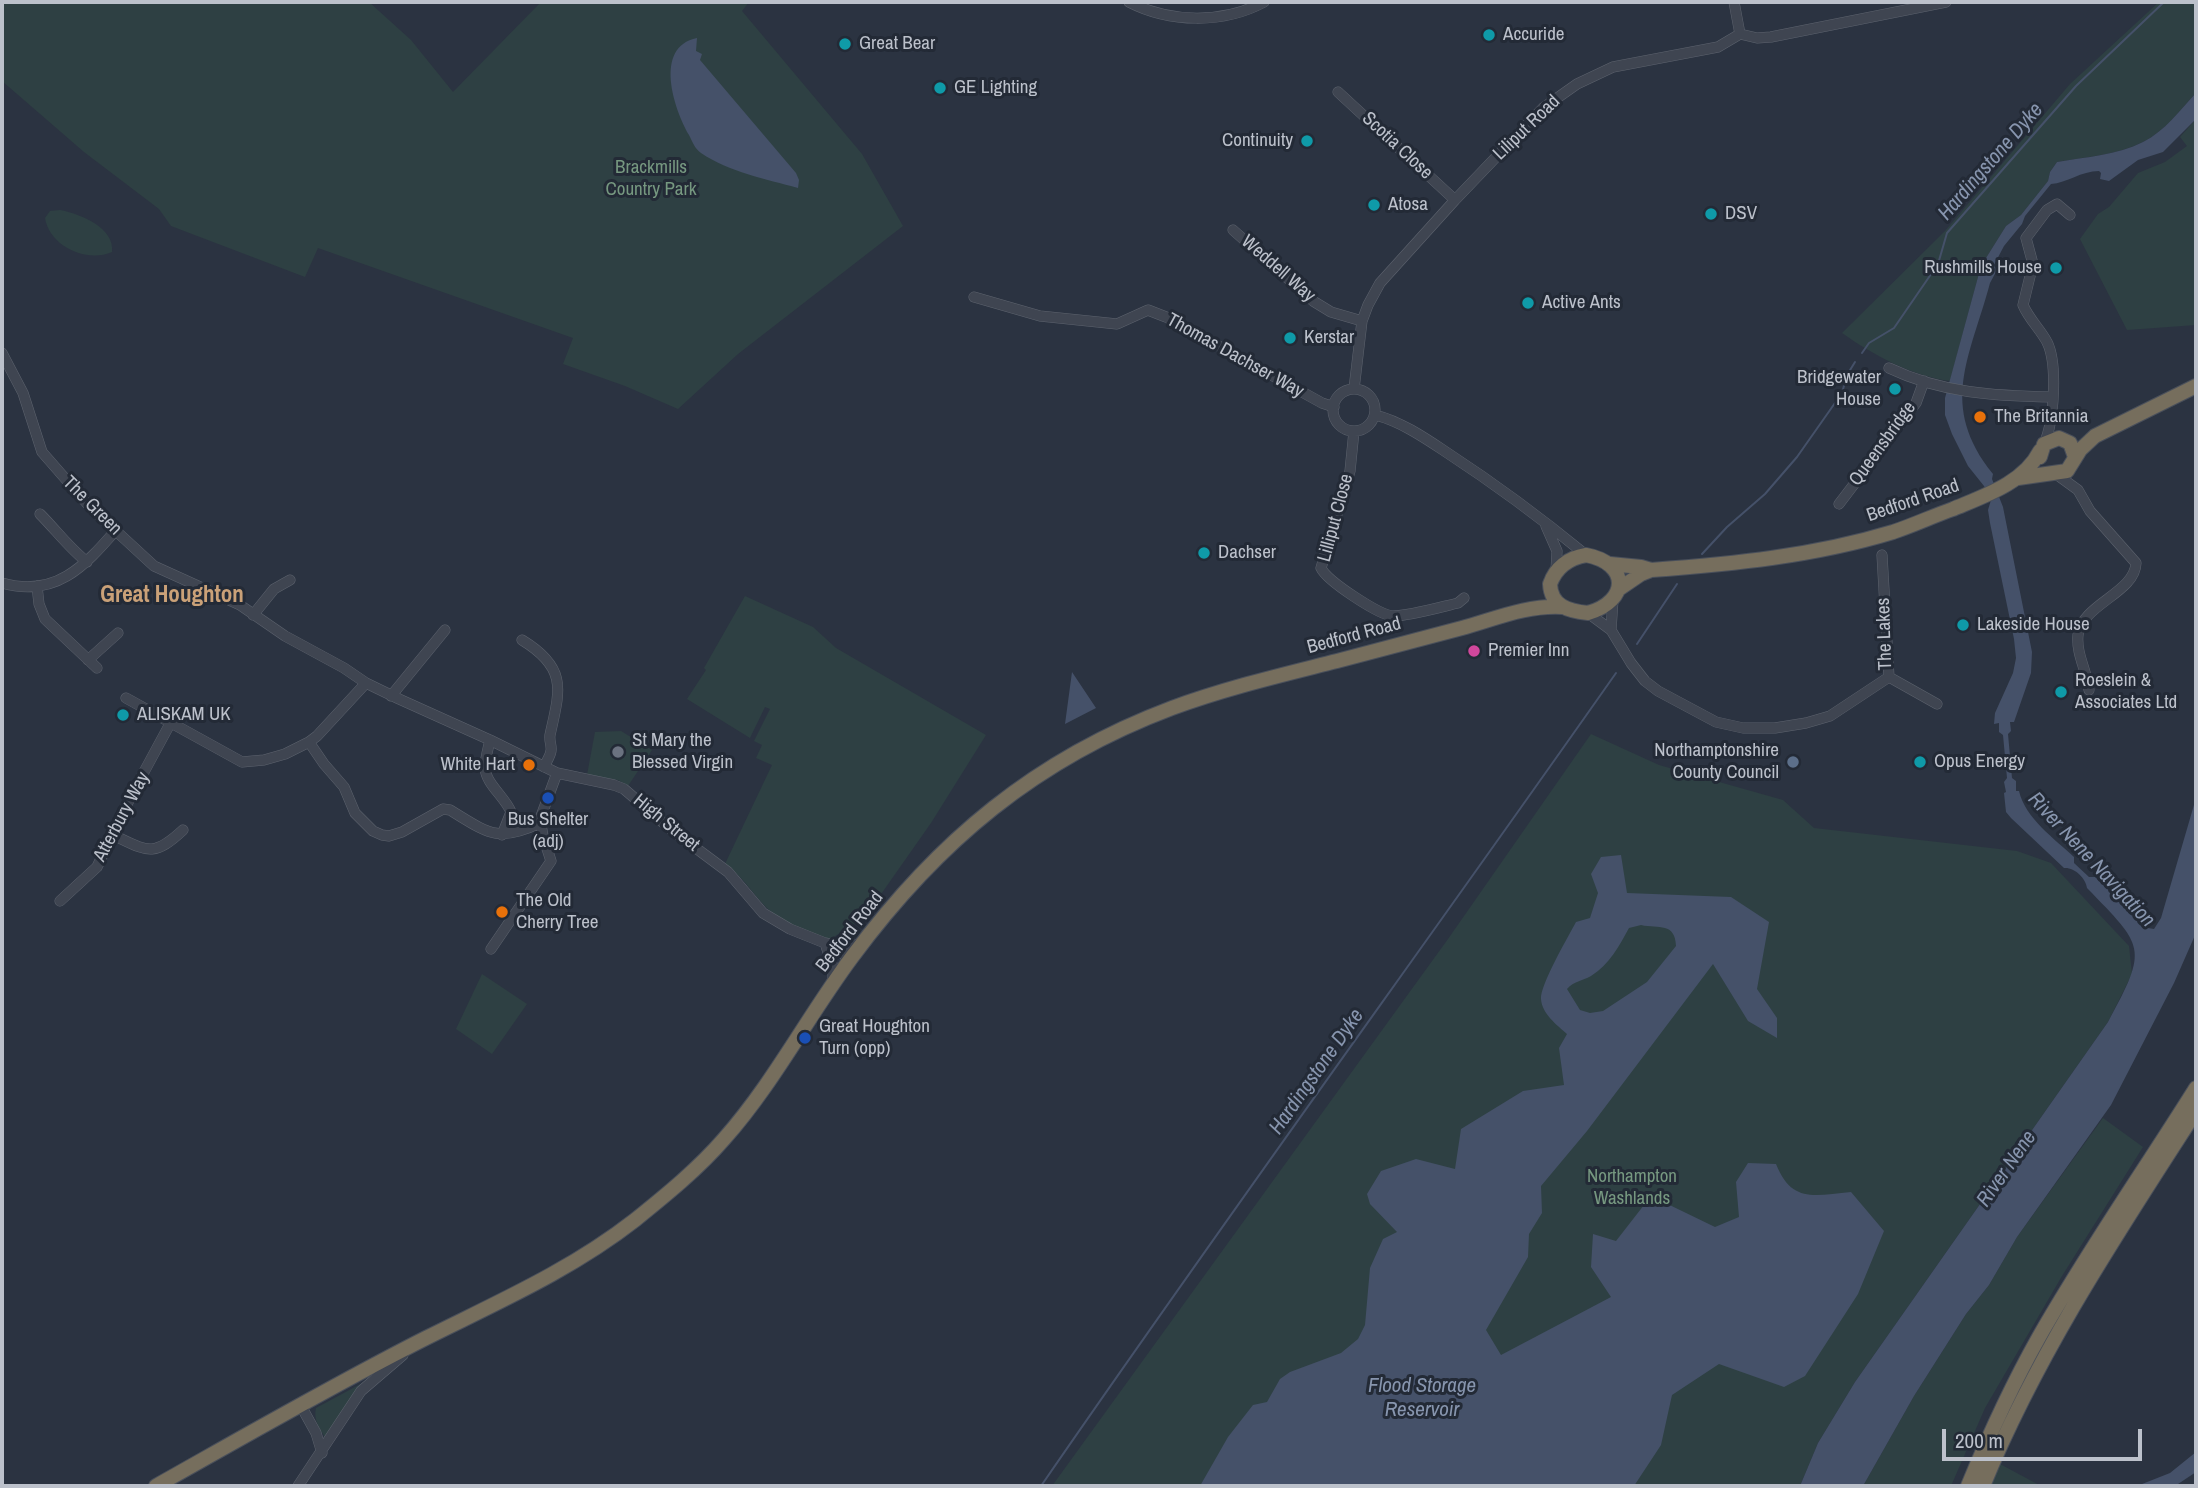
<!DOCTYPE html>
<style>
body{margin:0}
#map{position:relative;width:2198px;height:1488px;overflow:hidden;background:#2b3341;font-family:"Archivo Narrow",sans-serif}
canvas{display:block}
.frame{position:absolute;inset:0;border:4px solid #bcc1cb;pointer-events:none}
.scale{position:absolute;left:1942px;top:1429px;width:200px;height:32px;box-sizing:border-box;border:4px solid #bcc1cb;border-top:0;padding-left:9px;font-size:21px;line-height:24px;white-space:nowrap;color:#bcc1cb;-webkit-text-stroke:5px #232a36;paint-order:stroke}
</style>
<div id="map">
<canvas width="2198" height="1488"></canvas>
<div class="frame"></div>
<div class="scale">200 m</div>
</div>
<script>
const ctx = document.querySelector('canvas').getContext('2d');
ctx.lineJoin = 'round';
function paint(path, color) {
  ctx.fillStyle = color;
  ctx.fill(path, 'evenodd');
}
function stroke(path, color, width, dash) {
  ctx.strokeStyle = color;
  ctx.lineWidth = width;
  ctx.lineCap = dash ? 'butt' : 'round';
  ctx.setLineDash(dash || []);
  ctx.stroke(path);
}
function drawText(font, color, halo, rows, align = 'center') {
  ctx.font = font + ' "Archivo Narrow",sans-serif';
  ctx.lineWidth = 6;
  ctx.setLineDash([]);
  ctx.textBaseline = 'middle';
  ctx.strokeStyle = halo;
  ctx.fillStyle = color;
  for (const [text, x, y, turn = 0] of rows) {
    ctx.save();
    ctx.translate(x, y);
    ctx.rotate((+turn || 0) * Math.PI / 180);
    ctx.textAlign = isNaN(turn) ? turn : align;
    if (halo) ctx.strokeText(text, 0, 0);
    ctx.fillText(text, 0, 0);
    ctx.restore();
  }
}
const green = new Path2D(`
 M2,2H369L411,40L453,92L541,2H749L742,11L862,154L903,226L738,354L678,409L625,386L563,364L573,338L318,248L305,277L171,226L159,209L84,152L2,81Z
 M2159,2H2196V93C2180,110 2165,131 2143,142C2117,155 2085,157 2057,162L2050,172L2048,181L2021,215L2006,226L1981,266L1950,381C1912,376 1873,355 1842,333L1945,231L2070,84Z
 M2196,119V325L2127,330L2080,239L2098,214L2109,207L2138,173L2165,162L2187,146L2180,137Z
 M60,210C81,214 115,228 112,252C87,263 50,247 45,218L50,211Z
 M745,596L813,627L836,648L986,735L931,823L865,917L829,940C808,932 784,925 768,909C753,895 743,876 725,864L772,765L756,758L762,745L754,741L770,709L765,707L750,738L687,699L706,670L704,668Z
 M621,731L652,750L628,786L618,780L587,775L595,732Z
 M1591,734L1659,765L1783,800L1814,828L2017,851L2051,863L2129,946L2132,974L2108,1022L1855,1382L1818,1443L1800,1486H1052L1448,939Z
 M482,974L527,1004L492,1054L456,1029Z
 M2103,1118L2143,1147L2062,1276L1985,1408L1951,1486H1863L1914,1396L1966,1314L1989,1285L2017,1237Z
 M368,1380L326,1439C320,1429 313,1420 316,1408Z
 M2000,1464L2041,1486H1991Z`);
const water = new Path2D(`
 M697,38L696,51L702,54L700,60L796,173L799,180L798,188C766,179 729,172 701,153C695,149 692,141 689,135C674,109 653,47 697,38Z
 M2196,93V119L2163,152L2138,160L2109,181L2100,179L2101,173L2099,171C2081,171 2067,183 2051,184L2025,216L2022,224L2004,246L1994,265L1997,270L1990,283C1970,358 1938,405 1993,474L1992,479L2003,507L2032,652L2031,673L2014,722H2010L2011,731L2008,734L2012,778L2016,781V791H2019C2025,818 2055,839 2074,857V863L2089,877H2095L2148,928L2154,929L2161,918L2196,798V933L2174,983L2111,1105L2017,1237L1989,1285L1966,1314L1914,1396L1863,1486H1800L1818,1443L1855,1382L2108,1022C2149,947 2144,947 2087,888C2086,878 2074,867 2064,868L2011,818L2006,812L2004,793L2006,792L2004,782L2007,778L2003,735L1999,732V723L1994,724L1995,713L2013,673L2016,658L2014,639L1990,523L1988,510L1991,500L1984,486L1968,466L1952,434L1945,415V398L1981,266L2006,226L2021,215L2048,181L2050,172L2057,162C2086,157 2117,155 2143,142C2165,131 2180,110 2196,93Z
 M1072,672L1096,708L1065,724Z
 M1621,855L1627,893L1731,897L1769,922L1757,989L1777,1018V1038L1748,1021L1713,964L1587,1131L1541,1186L1542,1213L1529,1234L1528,1257L1486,1330L1501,1355L1611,1297L1591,1267L1593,1234L1616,1241L1651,1196L1715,1227L1739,1217L1736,1182L1748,1163L1776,1164C1792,1204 1815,1195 1851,1192L1884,1231L1858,1294L1805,1376L1784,1387L1719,1364L1672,1395L1661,1445L1634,1486H1200L1228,1437L1253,1405L1267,1402L1280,1379L1290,1372L1341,1353L1358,1339L1365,1325L1370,1268L1383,1239L1397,1232L1370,1204L1367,1194L1381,1171L1416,1159L1455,1169L1461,1129L1523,1091L1564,1085L1559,1048L1567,1034C1557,1025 1542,1014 1541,999C1540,985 1568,937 1576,922L1590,918L1598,893L1591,874L1601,857ZM1641,925C1659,929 1675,922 1676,946L1647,982L1603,1011L1590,1013L1580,1010L1567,989C1574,981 1582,981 1591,976C1610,964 1619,946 1629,928Z
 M2196,1452V1472L2175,1486H2137L2170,1473Z`);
const stream = new Path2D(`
 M1862,353L1869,343L1894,328L1938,264L1947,233L2076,86L2164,2
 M1702,554L1727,527L1765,494L1797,457L1842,393L1847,375L1855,362
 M1637,644L1677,584
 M1041,1486C1229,1213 1425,945 1616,673`);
const minor = new Path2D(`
 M1129,2C1170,23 1223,24 1264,2
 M1734,2L1740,34
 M1338,92L1455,200
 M1233,230L1313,301L1331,312L1362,321
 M974,297L1040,316L1117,324L1148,310L1166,317L1322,403L1334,407
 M2,353L23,393L42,452L90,507L154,566L240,605L285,636L344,668L366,683L399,699L490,740L557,773L614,785L624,789L673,831L728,872L763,913L790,929L825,943L851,959
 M1889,368C1941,393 1995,396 2052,397
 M1354,389L1362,321L1368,305L1380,283L1455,200L1543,108L1577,84L1613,67L1718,47L1740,34L1757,38L1771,37L1946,2
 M1333 410a21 21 0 1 1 42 0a21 21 0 1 1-42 0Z
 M1375,415C1400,421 1425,438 1446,452C1495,484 1541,518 1586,555
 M1354,431L1350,471L1321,568C1327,581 1379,615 1393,616C1409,616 1441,607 1458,603L1464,598
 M2044,444C2054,422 2058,364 2047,342C2040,329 2029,319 2023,305L2033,264L2026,238L2047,210L2057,204L2070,215
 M2056,474L2078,490L2090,511L2136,563C2135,593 2082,604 2078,635C2076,654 2087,671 2089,690
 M1839,504L1916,403L1924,381
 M40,514C56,530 69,548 87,562
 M1546,526L1557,551L1556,571
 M2,583C55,598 84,567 116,530
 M37,586L39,604L45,619L97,668
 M1588,613L1611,630L1631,663L1645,681L1658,691L1716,722L1743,728H1775L1806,723L1830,716L1889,677L1882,555
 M253,615L274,589L290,580
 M1611,630L1613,600
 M522,640C568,668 560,690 550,735C549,741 552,746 551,751C550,757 546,762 544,767
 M88,660L118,633
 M1889,677L1937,704
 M366,683L317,736L309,742L324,764L344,787L355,813L373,831L382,835L389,836L402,832L443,809L450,810C488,833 497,843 540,823
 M391,696L445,630
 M126,698L242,762L264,760L285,754L309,742
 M490,740C488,749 485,759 485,768C486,784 505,797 511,812L502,835
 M113,835C147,851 153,858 183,830
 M60,901L97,867L131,796L171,722
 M491,949L551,861L543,836L540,819L557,773
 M833,984V967L825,943L845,947L862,944
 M301,1406L316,1433L322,1453
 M298,1486L361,1391L403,1355`);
const highway = new Path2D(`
 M2040,457L2044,444L2059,438L2070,443L2075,457
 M2018,478L2067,471L2080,450L2095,436L2196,386
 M1586,555C1629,563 1630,601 1588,613C1568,611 1551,606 1550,584C1556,567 1569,558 1586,555Z
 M1610,564L1641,567L1651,570
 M1619,589L1641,574L1651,570C1733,564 1814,556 1893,532C1914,525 1933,516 1953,509C1984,496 2024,483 2040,451
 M156,1486C245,1436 335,1384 426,1338C498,1302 571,1270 635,1220C666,1195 698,1169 724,1139C773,1084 808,1016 852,957C938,841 1036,759 1172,708C1226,688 1282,675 1337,661C1379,650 1420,639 1462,628C1495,619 1526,605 1562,607
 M1968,1486C1989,1435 2012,1385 2039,1337C2088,1251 2144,1171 2196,1088
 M1983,1486C2038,1352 2118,1232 2196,1111`);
const markers = [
 [1489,35,7,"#0f9aa8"],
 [845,44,7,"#0f9aa8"],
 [940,88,7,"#0f9aa8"],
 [1307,141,7,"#0f9aa8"],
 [1374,205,7,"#0f9aa8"],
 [1711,214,7,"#0f9aa8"],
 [2056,268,7,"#0f9aa8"],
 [1528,303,7,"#0f9aa8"],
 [1290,338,7,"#0f9aa8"],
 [1895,389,7,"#0f9aa8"],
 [1980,417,7,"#e8710a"],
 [1204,553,7,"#0f9aa8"],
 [1963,625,7,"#0f9aa8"],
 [1474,651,7,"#d1479c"],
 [2061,692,7,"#0f9aa8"],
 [123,715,7,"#0f9aa8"],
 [618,752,7,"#6b7280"],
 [1793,762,7,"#5c6f8a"],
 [1920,762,7,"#0f9aa8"],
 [529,765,7,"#e8710a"],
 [548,798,7,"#1a4fb4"],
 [502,912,7,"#e8710a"],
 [805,1038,7,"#1a4fb4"]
];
const poiNames = [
 ["Accuride",1503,35],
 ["Great Bear",859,44],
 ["GE Lighting",954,88],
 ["Continuity",1293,141,"right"],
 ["Atosa",1388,205],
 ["DSV",1725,214],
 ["Rushmills House",2042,268,"right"],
 ["Active Ants",1542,303],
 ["Kerstar",1304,338],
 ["Bridgewater",1881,378,"right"],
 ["House",1881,400,"right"],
 ["The Britannia",1994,417],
 ["Dachser",1218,553],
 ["Lakeside House",1977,625],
 ["Premier Inn",1488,651],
 ["Roeslein &",2075,681],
 ["Associates Ltd",2075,703],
 ["ALISKAM UK",137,715],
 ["St Mary the",632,741],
 ["Blessed Virgin",632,763],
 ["Northamptonshire",1779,751,"right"],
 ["County Council",1779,773,"right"],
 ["Opus Energy",1934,762],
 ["White Hart",515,765,"right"],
 ["Bus Shelter",548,820,"center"],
 ["(adj)",548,842,"center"],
 ["The Old",516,901],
 ["Cherry Tree",516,923],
 ["Great Houghton",819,1027],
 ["Turn (opp)",819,1049]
];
const streetNames = [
 ["Liliput Road",1527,128,-44],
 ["Scotia Close",1397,146,43],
 ["Weddell Way",1278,269,41],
 ["Thomas Dachser Way",1235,356,29],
 ["Queensbridge",1883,444,-54],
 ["Bedford Road",1913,501,-19],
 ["The Green",92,506,45],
 ["Lilliput Close",1336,518,-75],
 ["The Lakes",1885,634,-92],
 ["Bedford Road",1354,636,-15],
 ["Atterbury Way",122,817,-62],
 ["High Street",666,823,39],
 ["Bedford Road",850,932,-52]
];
const parkNames = [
 ["Brackmills",651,168],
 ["Country Park",651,190],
 ["Northampton",1632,1177],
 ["Washlands",1632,1199]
];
const waterNames = [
 ["Hardingstone Dyke",1991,162,-49],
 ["River Nene Navigation",2091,860,47],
 ["Hardingstone Dyke",1317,1072,-55],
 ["River Nene",2007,1169,-55],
 ["Flood Storage",1422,1386],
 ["Reservoir",1422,1410]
];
const quarterNames = [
 ["Great Houghton",172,596]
];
paint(green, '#2e4043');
paint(water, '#455169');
stroke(stream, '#455169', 2);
stroke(minor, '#5d636e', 11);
stroke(highway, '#4a505b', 16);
stroke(minor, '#3f4551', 10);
stroke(highway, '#766e5d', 14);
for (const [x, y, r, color] of markers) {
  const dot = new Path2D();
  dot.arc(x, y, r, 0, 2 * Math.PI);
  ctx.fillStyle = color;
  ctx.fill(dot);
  stroke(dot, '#232a36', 2.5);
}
drawText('19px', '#bcc1cb', '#232a36', poiNames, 'left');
drawText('19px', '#bcc1cb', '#232a36', streetNames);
drawText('19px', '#769880', '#232a36', parkNames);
drawText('italic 21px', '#8795ae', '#232a36', waterNames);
drawText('bold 23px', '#caa178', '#232a36', quarterNames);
</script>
